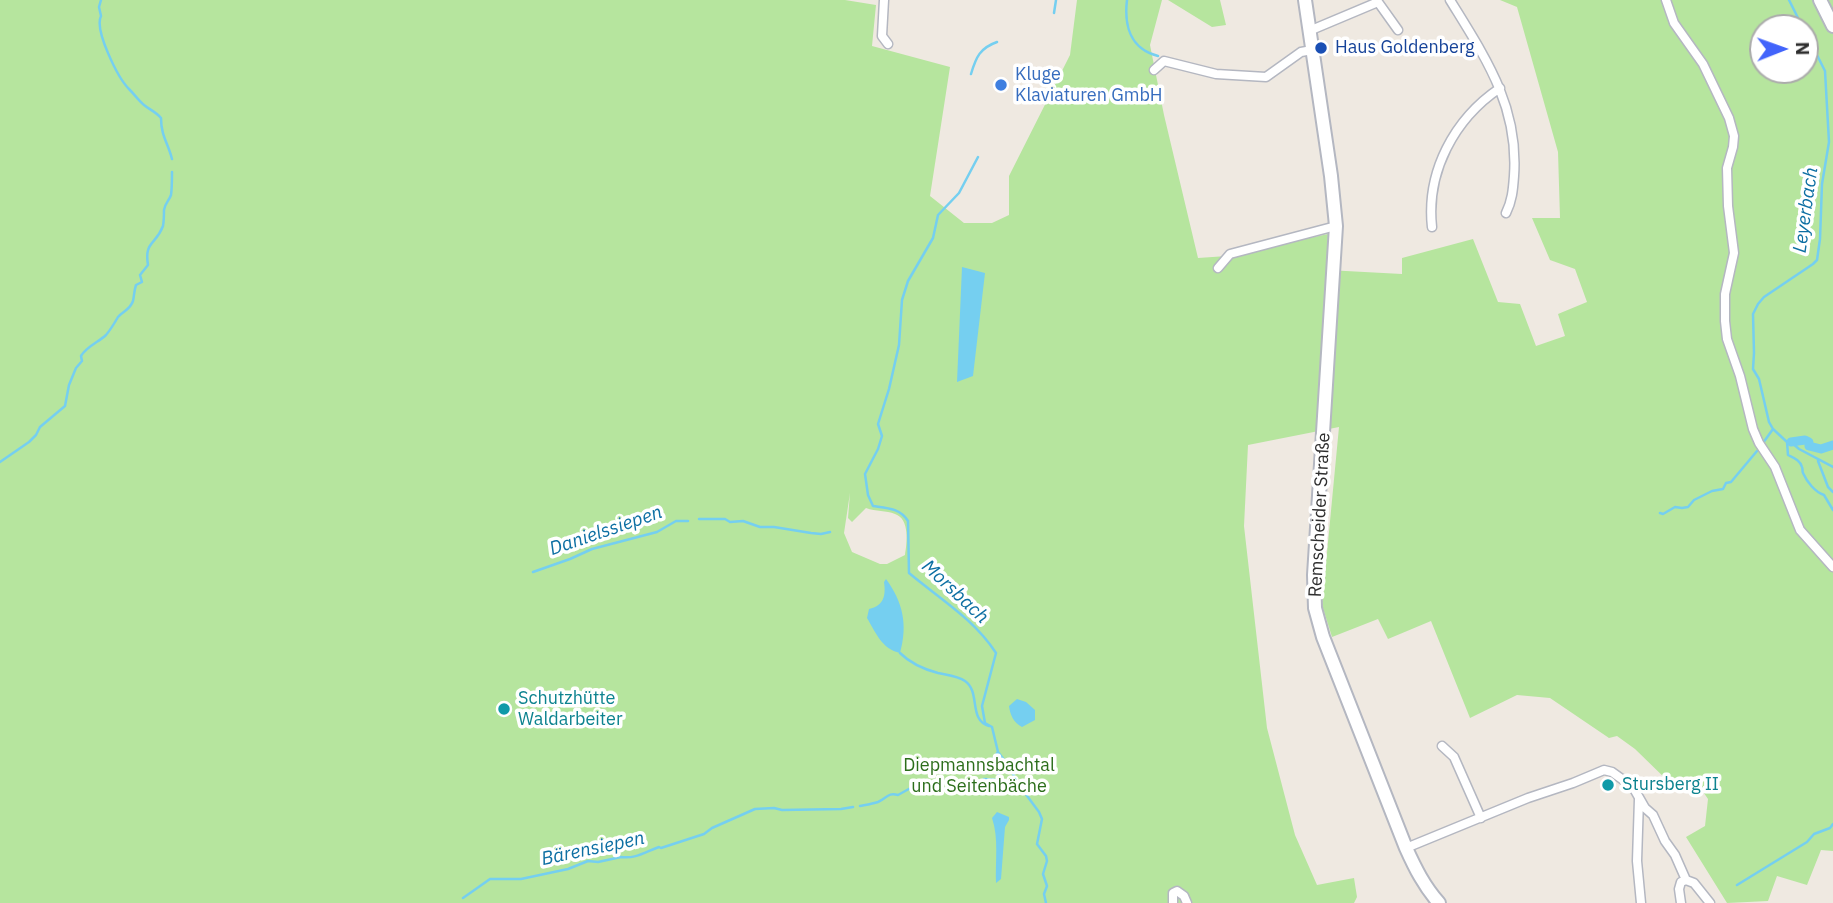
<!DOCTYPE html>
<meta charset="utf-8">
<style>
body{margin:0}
#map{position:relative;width:1833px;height:903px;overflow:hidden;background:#efe9e1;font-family:"IBM Plex Sans",sans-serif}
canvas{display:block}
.north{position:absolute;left:1749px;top:14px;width:70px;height:70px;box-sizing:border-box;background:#fff;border:2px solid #ababab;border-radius:50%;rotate:89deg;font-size:19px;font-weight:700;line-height:28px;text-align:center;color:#2e2e2e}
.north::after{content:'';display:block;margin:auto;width:24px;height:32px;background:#4264fb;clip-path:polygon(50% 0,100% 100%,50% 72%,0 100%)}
</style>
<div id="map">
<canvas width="1833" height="903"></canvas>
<div class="north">N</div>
</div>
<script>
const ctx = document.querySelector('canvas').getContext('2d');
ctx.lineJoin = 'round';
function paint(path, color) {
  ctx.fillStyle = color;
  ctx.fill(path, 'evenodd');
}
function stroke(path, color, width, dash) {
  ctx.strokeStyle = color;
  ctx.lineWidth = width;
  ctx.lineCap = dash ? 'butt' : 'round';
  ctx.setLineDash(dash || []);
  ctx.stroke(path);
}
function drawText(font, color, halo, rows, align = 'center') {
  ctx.font = font + ' "IBM Plex Sans",sans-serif';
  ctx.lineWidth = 7;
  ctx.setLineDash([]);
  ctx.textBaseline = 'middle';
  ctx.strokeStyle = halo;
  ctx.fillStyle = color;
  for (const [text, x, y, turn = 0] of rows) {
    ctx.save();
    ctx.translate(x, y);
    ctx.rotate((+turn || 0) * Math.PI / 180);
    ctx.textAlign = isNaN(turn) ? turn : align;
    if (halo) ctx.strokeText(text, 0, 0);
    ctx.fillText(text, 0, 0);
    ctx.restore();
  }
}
const green = new Path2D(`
 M0,0H845L876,5L872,46L950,67L930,196L964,223H992L1009,215V176L1070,55L1077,0H1162L1150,45L1164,115L1198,258L1227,256L1328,234L1327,270L1402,274V258L1473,239L1498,302L1520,304L1536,346L1565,336L1558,314L1587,302L1575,269L1550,260L1532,218H1560L1558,152L1517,7L1500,0H1833V851L1821,850L1807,885L1777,876L1768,901L1727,903L1686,837L1705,826L1708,799L1695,780L1672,785L1635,749L1617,736L1609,738L1550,698L1517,695L1470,718L1431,621L1388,639L1378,619L1332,637L1322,605L1339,427L1248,445L1244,526L1267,728L1295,835L1317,885L1354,878L1357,897L1354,903H0ZM1763,28H1805V70H1763ZM850,493L848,518L852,522L866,508C876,512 886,510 895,514C910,519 907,543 905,555L887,564H880L852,552L844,533Z
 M1168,0H1220L1226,25L1212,27Z`);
const water = new Path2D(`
 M962,267L985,273L973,376L957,382Z
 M886,579C903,602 908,625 900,653C882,649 876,633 867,618L869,609C884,606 886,595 884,582Z
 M1017,699L1026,702L1035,710V720L1022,727C1014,723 1010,715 1009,706Z
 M997,812L1009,817V820L1005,827L1001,879L996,883C995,862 999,838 992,818Z`);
const stream = new Path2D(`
 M101,0L99,7L101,16C94,30 118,78 129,89C134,94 139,101 144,105C150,110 156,112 161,118C161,136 168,143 172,159
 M1127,0C1124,25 1130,49 1158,56
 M1789,0L1803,28
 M1054,13L1056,0
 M1805,31L1825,71L1829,142L1822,184L1820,239L1817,260L1813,264L1764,297L1758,304L1753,314L1754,353L1753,369L1759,379L1769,422L1773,429L1787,442H1791L1799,449L1833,467
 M971,74C976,57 980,48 997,42
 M978,157L959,193L938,215L933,238L908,281L902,300L899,345L889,389L878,424L882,436L878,449L865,474L868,495L873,506C887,508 900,508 908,521L909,573C940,599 974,619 996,653L982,706L985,723L992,727L998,752L1008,765L1019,785L1039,812L1042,819L1037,844L1046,856L1047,861L1043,874L1047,886L1044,894L1046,903
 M1787,442L1788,455C1794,458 1800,460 1802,467C1803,469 1802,471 1803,473C1807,482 1815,492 1824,495L1833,510
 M1763,443L1773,429
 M1818,461L1828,487L1833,492
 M0,462L29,442L36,435L40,427L65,406L69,385L76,368L82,361L81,356C87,346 99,342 106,335C111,329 114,324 118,317C123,311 130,310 133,301C134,297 134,291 136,285L142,282L140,275L148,265C144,241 156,245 163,226C164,220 164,215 164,210C165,203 169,201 171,195C172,188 172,180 172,172
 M1660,513L1663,514L1675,507L1682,508L1688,507L1694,500L1712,491L1723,489L1726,483L1731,482L1757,451
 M699,519H725L730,522L743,521L760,527H774L811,533L821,534L830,532
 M533,572L570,559L592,549L657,532L676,521H688
 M900,653C911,664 923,669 938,673C947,675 958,676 965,681C981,692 968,720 989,726
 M860,806C865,805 872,804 878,802C887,798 888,792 898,795L916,785L932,789L937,787L945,789L971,782H980L984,779L997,780L999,776L993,759L998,752
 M1737,885L1807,842L1814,834L1830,828L1833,824
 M463,898L490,879H521L568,869L588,861L598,862L621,857C636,859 645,852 659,847L661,848L704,834L712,828L755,809L774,808L782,810L841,809L853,807`);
const canal = new Path2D(`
 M1791,442L1805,440L1809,442V446L1821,449L1833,445`);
const street = new Path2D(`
 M884,0L882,36L888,44
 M1450,0C1485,57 1519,106 1514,176C1513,190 1512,201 1506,213
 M1666,0L1674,23L1703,64L1729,118L1734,136L1733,147L1727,168L1728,206L1734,253L1725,294V321L1727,339L1740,376L1753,429L1759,443L1775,467L1800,530L1833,567
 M1309,31L1378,2L1398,30
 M1154,70L1164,61L1216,74L1266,77L1301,52L1312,50
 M1432,227C1426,172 1454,119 1500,88
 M1218,268L1230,254L1336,226
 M1442,746L1454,757L1481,818
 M1639,799L1637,861L1641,903
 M1406,848L1528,798L1573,783L1604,770L1612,772L1633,787L1645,808L1653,815L1665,841L1675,855L1686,880
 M1173,903V893L1177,891L1184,896L1187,903
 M1681,903L1679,889L1681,882L1686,880L1694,883L1710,903`);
const secondary = new Path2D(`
 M1305,0L1331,176L1336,226L1314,575L1315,608L1323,637L1406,848C1415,868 1424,886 1439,903
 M1820,0L1833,26`);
const markers = [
 [1321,48,7,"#1a4fb4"],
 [1001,85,7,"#3f7fe0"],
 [504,709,7,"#0f9aa8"],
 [1608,785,7,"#0f9aa8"]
];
const transitNames = [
 ["Haus Goldenberg",1335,48]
];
const shopNames = [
 ["Kluge",1015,75],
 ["Klaviaturen GmbH",1015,96]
];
const streetNames = [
 ["Remscheider Straße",1320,515,-87]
];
const cultureNames = [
 ["Schutzhütte",518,699],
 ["Waldarbeiter",518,720],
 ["Stursberg II",1622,785]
];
const parkNames = [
 ["Diepmannsbachtal",979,766],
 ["und Seitenbäche",979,787]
];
const waterNames = [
 ["Leyerbach",1806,210,-82],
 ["Danielssiepen",606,531,-19],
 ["Morsbach",955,592,43],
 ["Bärensiepen",593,849,-12]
];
paint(green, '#b6e59e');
paint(water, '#75cff0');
stroke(stream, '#75cff0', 2.5);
stroke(canal, '#75cff0', 9);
stroke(street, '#b4b7c1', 11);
stroke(secondary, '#b4b7c1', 16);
stroke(street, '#fff', 8);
stroke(secondary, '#fff', 12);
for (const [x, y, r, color] of markers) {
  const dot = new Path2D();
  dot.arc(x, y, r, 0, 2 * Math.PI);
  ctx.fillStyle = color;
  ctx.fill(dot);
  stroke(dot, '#fff', 2.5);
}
drawText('18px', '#164399', '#fff', transitNames, 'left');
drawText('18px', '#366cbe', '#fff', shopNames, 'left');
drawText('18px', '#2e2e2e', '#fff', streetNames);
drawText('18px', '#0d838f', '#fff', cultureNames, 'left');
drawText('18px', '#2c6e1b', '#fff', parkNames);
drawText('italic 19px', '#0d6fa3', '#fff', waterNames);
</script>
